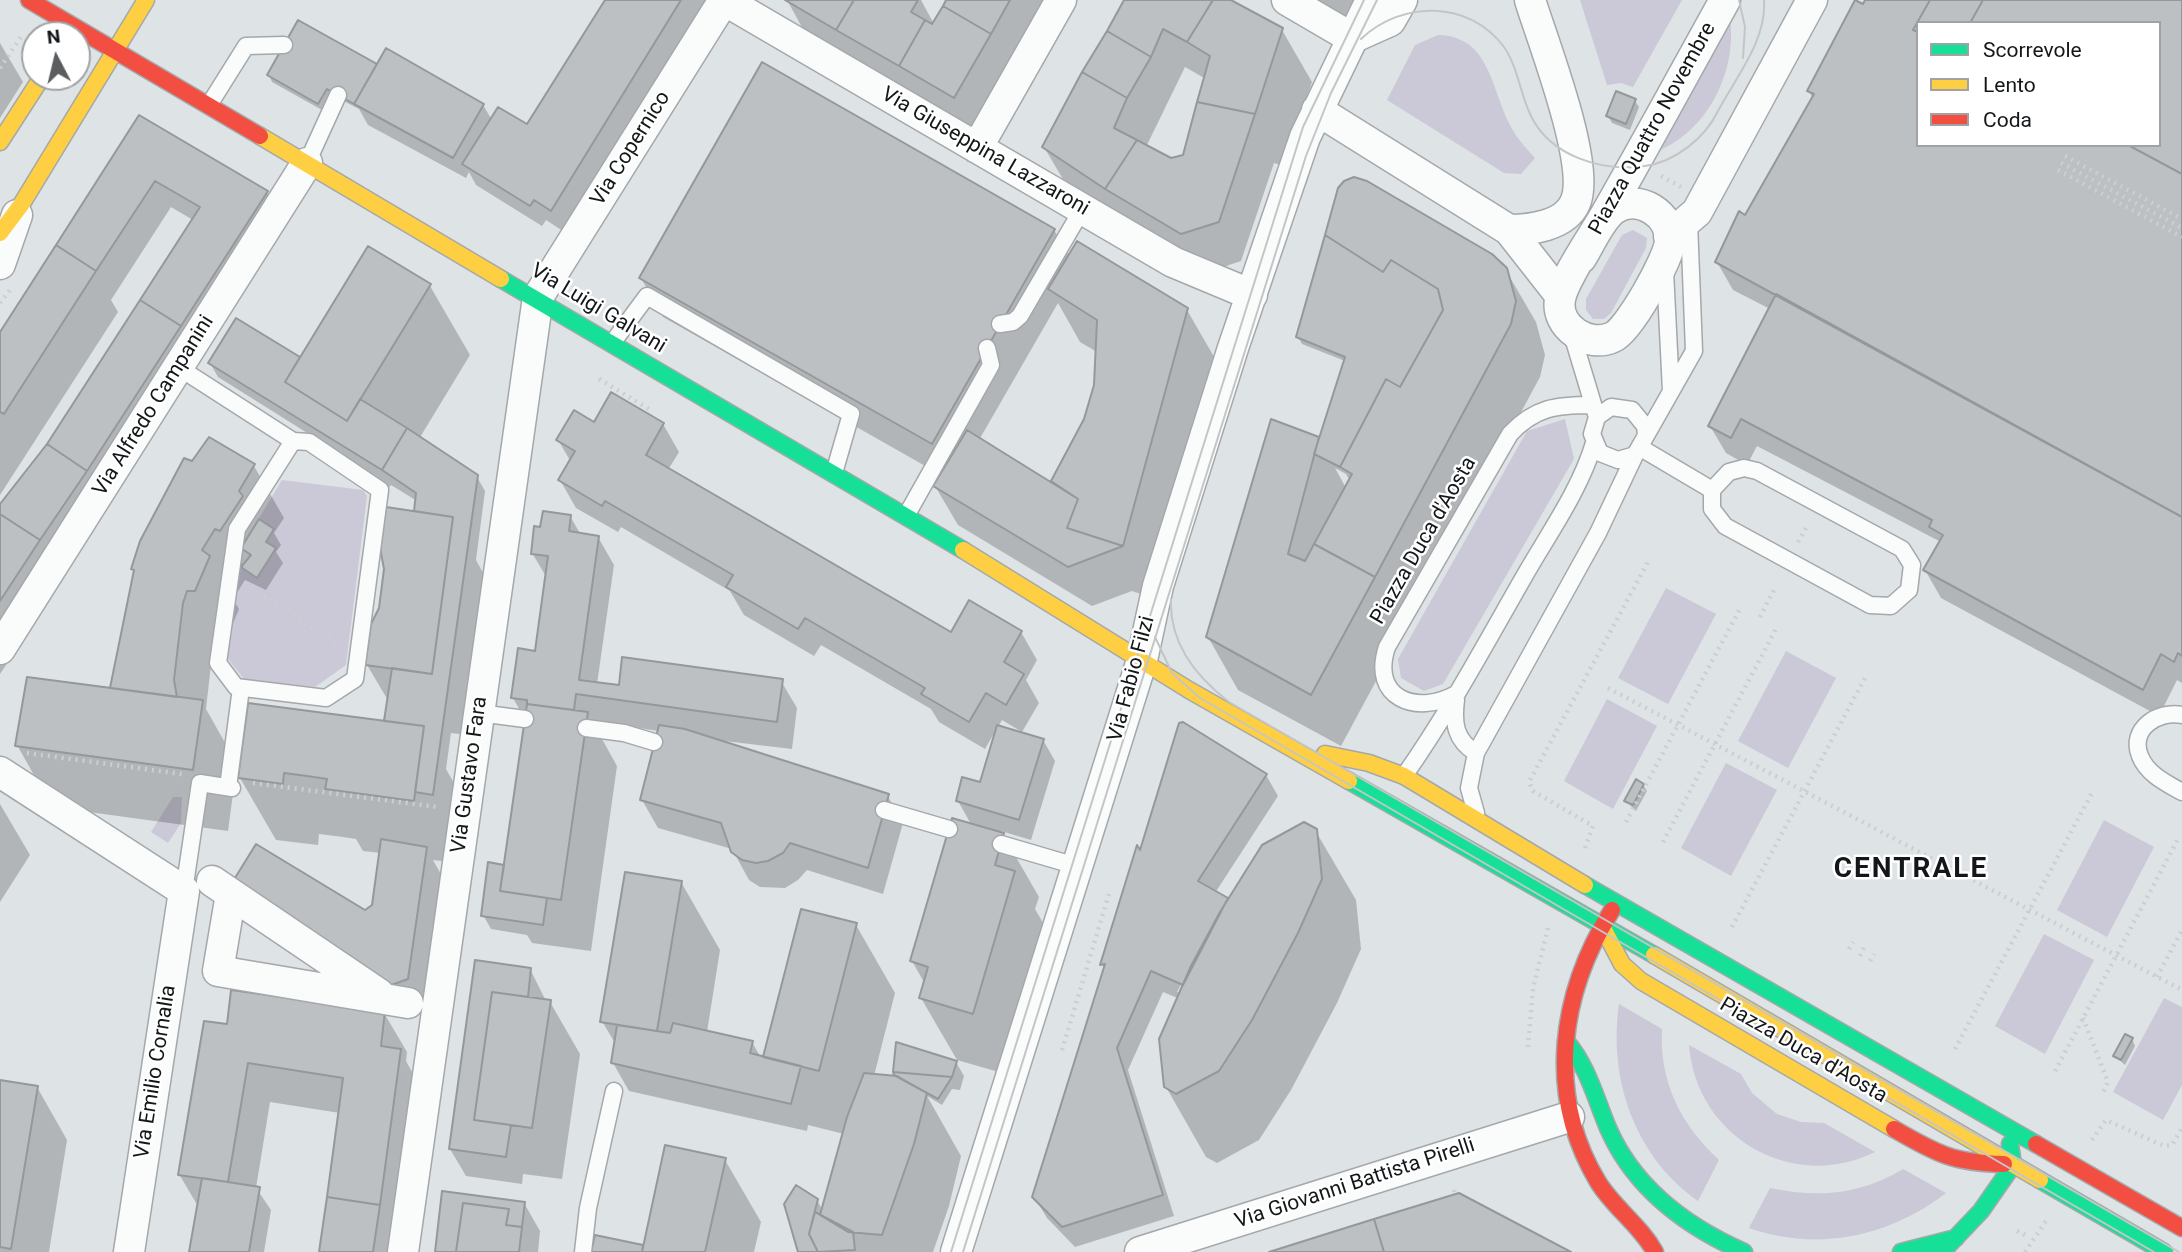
<!DOCTYPE html>
<style>
body{margin:0}
#map{position:relative;width:2182px;height:1252px;overflow:hidden;background:#dee3e6;font-family:Roboto,sans-serif}
canvas{display:block}
.legend{position:absolute;left:1916px;top:21px;width:245px;height:126px;box-sizing:border-box;background:#fff;border:2px solid #a1a2a3;margin:0;padding:9px 12px;list-style:none;font-size:21px;color:#141719}
.legend li{display:flex;align-items:center;gap:14px;height:35px}
.legend b{width:35px;border:2px solid #a1a2a3}
.north{position:absolute;left:21px;top:21px;width:70px;height:70px;box-sizing:border-box;background:#fff;border:2px solid #a1a2a3;border-radius:50%;rotate:353deg;font-size:19px;font-weight:700;line-height:28px;text-align:center;color:#141719}
.north::after{content:'';display:block;margin:auto;width:24px;height:32px;background:#5b5e61;clip-path:polygon(50% 0,100% 100%,50% 72%,0 100%)}
</style>
<div id="map">
<canvas width="2182" height="1252"></canvas>
<ul class="legend">
<li><b style="height:9px;background:#16e098"></b>Scorrevole</li>
<li><b style="height:9px;background:#ffcf43"></b>Lento</li>
<li><b style="height:9px;background:#f24e42"></b>Coda</li>
</ul>
<div class="north">N</div>
</div>
<script>
const ctx = document.querySelector('canvas').getContext('2d');
ctx.lineJoin = 'round';
function paint(path, color) {
  ctx.fillStyle = color;
  ctx.fill(path, 'evenodd');
}
function stroke(path, color, width, dash) {
  ctx.strokeStyle = color;
  ctx.lineWidth = width;
  ctx.lineCap = dash ? 'butt' : 'round';
  ctx.setLineDash(dash || []);
  ctx.stroke(path);
}
function drawText(font, color, halo, rows, align = 'center') {
  ctx.font = font + ' Roboto,sans-serif';
  ctx.lineWidth = 5;
  ctx.setLineDash([]);
  ctx.textBaseline = 'middle';
  ctx.strokeStyle = halo;
  ctx.fillStyle = color;
  for (const [text, x, y, turn = 0] of rows) {
    ctx.save();
    ctx.translate(x, y);
    ctx.rotate((+turn || 0) * Math.PI / 180);
    ctx.textAlign = isNaN(turn) ? turn : align;
    if (halo) ctx.strokeText(text, 0, 0);
    ctx.fillText(text, 0, 0);
    ctx.restore();
  }
}
const green = new Path2D(`
 M1580,0H1682L1633,87L1621,83L1607,85Z
 M1730,19C1737,70 1709,129 1660,150Z
 M1438,35C1489,36 1491,87 1509,123C1515,136 1525,147 1535,158L1521,174L1504,173L1387,100L1415,45Z
 M1633,230L1647,238L1646,248L1611,313L1604,319H1593L1586,310V299L1622,235Z
 M1565,419L1574,459L1443,684L1424,691L1401,678L1398,659L1527,431Z
 M282,480L363,490L367,496L346,665L315,687L244,679L228,659L241,567L250,555L241,548Z
 M1666,588L1716,614L1668,704L1618,678Z
 M1786,651L1836,678L1788,768L1738,741Z
 M1607,699L1657,726L1613,809L1564,781Z
 M1726,763L1777,790L1731,876L1681,848Z
 M173,797H182L181,823L168,843L151,832Z
 M2104,820L2154,847L2107,937L2057,910Z
 M2044,934L2094,960L2045,1054L1995,1026Z
 M2164,998L2182,1007V1085L2163,1120L2113,1092Z
 M1619,1004L1662,1029C1659,1082 1681,1125 1719,1160L1698,1201C1635,1157 1608,1079 1619,1004Z
 M1689,1045L1741,1074L1752,1093L1777,1114L1801,1122L1824,1123L1875,1152C1792,1193 1696,1137 1689,1045Z
 M1903,1169L1946,1193C1889,1237 1817,1252 1749,1228L1770,1188C1818,1198 1860,1195 1903,1169Z`);
const shadow = new Path2D(`
 M607,0H706L563,231L546,220L542,226L476,185L469,172L466,178L368,125L359,109L330,94L322,110L272,82L269,75L376,65L483,105L492,120L528,127Z
 M787,0H921L934,24L948,0H1056L976,136L809,40Z
 M1125,0H1227L1282,30L1312,82L1284,166L1274,163L1241,261L1205,273L1067,186L1044,147ZM1185,67L1206,79L1184,156L1171,160L1146,147Z
 M1283,0H1372L1354,25Z
 M1867,0H2182V683L2177,680L2159,716L1941,598L1925,570L1939,541L1757,446L1747,465L1726,453L1710,426L1770,309L1733,290L1717,262L1813,99L1809,91ZM1918,23H2159V145H1918Z
 M0,43L23,82L0,118Z
 M1635,101L1639,107L1630,130L1612,123L1608,116Z
 M140,118L267,193L283,220L47,555L62,581L0,674V507L48,445L193,220L171,207L111,300L118,312L0,495V335Z
 M1054,230L1070,257L1187,310L1217,362L1153,598L1132,591L1092,606L958,525L935,486L941,475L663,317L641,278ZM1058,303L1080,342L1097,352L1096,386L1086,419L1053,481L1057,488L979,440Z
 M1505,269L1536,322L1545,355L1540,377L1341,746L1238,690L1208,637L1317,438L1320,442L1345,361L1302,344L1298,337ZM1335,468L1346,474L1350,481L1346,488Z
 M430,286L470,355L419,439L477,477L485,491L476,560L487,580L467,735L451,733L446,769L458,790L449,862L433,860L442,876L423,1007L400,1015L366,912L374,906L381,853L363,851L356,839L343,837L319,834L318,845L276,840L240,778L386,723L389,702L367,665L417,514V501L391,485L388,489L327,452L320,441L218,377L210,363L236,320L301,359Z
 M663,424L679,452L668,470L951,635L1021,632L1037,660L1026,680L1039,703L1022,732L1002,720L998,727L1043,740L1055,761L1031,840L1001,831L1039,897L1035,909L1050,935L1009,1075L957,1060L921,998L925,984L912,961L972,826L958,801L981,785L996,730L985,749L939,722L931,709L821,645L814,656L744,615L730,591L621,527L618,532L576,508L560,480L571,462L558,440L595,425Z
 M193,463L254,466L284,518L274,533L281,545L276,552L283,563L266,590L245,580L233,599L239,609L225,643L212,656L206,709L237,764L228,831L52,807L17,745L111,690L136,573L133,569Z
 M570,516L581,535L598,537L614,565L597,684L620,687L781,681L797,708L792,749L716,740L887,795L903,823L883,894L807,870L798,880L785,888L760,887L749,880L732,849L658,828L642,800L659,731L592,721L617,766L591,951L532,943L527,935L491,929L483,915L505,867L526,721L513,698L537,653L547,578L532,553L542,529Z
 M1266,775L1278,796L1215,893L1229,901L1315,830L1356,900L1361,949L1337,1003L1291,1090L1259,1140L1217,1163L1206,1157L1166,1087L1180,999L1163,992L1128,1070L1174,1216L1075,1247L1047,1218L1034,1197L1105,970L1102,965L1138,849L1141,854ZM1206,937L1181,993L1177,992Z
 M1643,785L1647,791L1636,811L1626,801Z
 M0,804L30,855L0,902Z
 M681,882L720,950L707,1032L752,1042L761,1058L765,1056L856,925L895,993L874,1076L897,1078L956,1062L964,1076L960,1090L952,1089L942,1105L927,1096L961,1156L949,1206L933,1252H800L817,1200L823,1211L844,1134L808,1125L807,1131L629,1091L613,1063L616,1045L602,1021Z
 M530,969L546,1001L550,1002L580,1054L562,1179L523,1174L522,1184L466,1176L450,1149Z
 M384,1013L407,1052L406,1061L422,1090L392,1252H321L340,1113L270,1102L256,1188L271,1210L264,1252H191L199,1208L179,1174L228,1026Z
 M2132,1039L2135,1046L2125,1065L2115,1056Z
 M0,1082L37,1087L67,1140L49,1252H0Z
 M725,1160L761,1222L754,1252H593L642,1246L644,1250Z
 M524,1203L540,1231L538,1252H436Z`);
const building = new Path2D(`
 M605,0H681L551,211L534,200L530,206L462,164L498,107L527,124Z
 M785,0H854L836,30Z
 M854,0H918L911,12L925,20L899,66L836,30Z
 M946,0H1010L991,34L943,6Z
 M1124,0H1213L1187,42L1163,29L1151,57L1107,31Z
 M1213,0H1231L1283,28L1255,114L1197,102L1210,56L1187,42Z
 M1855,0L1863,4L1865,0H1930L1913,30L1918,32V145H2128L2182,174V517L1715,262L1739,211L1745,215L1814,94L1807,91Z
 M1930,0H1983L1970,23H1918V32L1913,30Z
 M1983,0H2182V174L2128,145H2159V23H1970Z
 M943,6L991,34L954,98L899,66L925,20L932,24Z
 M298,20L377,64L354,104L327,89L318,104L267,75Z
 M1107,31L1151,57L1127,98L1082,72Z
 M386,48L484,104L453,158L354,104Z
 M762,62L1055,229L932,444L639,278Z
 M1082,72L1127,98L1114,128L1137,140L1105,189L1042,147Z
 M1616,91L1636,99L1626,124L1606,116Z
 M1197,102L1255,114L1219,222L1181,234L1105,189L1137,140L1171,158L1183,155Z
 M139,115L268,191L181,326L140,300L200,207L155,181L96,271L56,245Z
 M1354,177L1367,181L1492,254L1507,268L1516,301L1511,324L1375,577L1314,544L1352,474L1340,467L1386,379L1400,387L1443,310L1438,289L1391,260L1383,272L1325,235L1338,188L1344,181Z
 M1325,235L1383,272L1391,260L1438,289L1443,310L1400,387L1386,379L1340,467L1314,454L1345,357L1296,337Z
 M1077,241L1188,308L1123,546L1067,528L1078,499L1051,481L1084,419L1094,385L1097,320L1048,289Z
 M56,245L96,271L4,414L0,412V332Z
 M368,246L431,284L347,421L285,382Z
 M1776,294L2182,517V656L2178,653L2174,662L2161,654L2143,690L1923,570L1943,535L1929,527L1932,520L1741,419L1731,438L1708,426Z
 M140,300L181,326L87,471L47,444Z
 M236,318L300,357L285,382L347,421L360,399L407,428L382,470L208,363Z
 M611,392L664,423L646,455L951,632L969,600L1022,631L1004,662L1024,674L1006,705L986,693L969,722L921,694L925,688L805,618L798,629L726,587L733,575L605,501L602,506L558,480L575,451L556,440L574,410L594,422Z
 M1271,419L1319,437L1288,554L1305,561L1314,544L1375,577L1311,695L1206,637Z
 M407,428L478,475L433,795L415,792L424,726L384,721L392,668L432,674L453,517L414,511L416,493L382,470Z
 M967,430L1078,499L1067,528L1123,546L1068,567L933,486Z
 M209,437L255,464L239,491L243,496L220,531L215,529L202,550L210,556L195,591H187L183,603L174,680L177,697L110,688L134,570L131,569L140,541L184,458L192,461Z
 M47,444L87,471L40,540L0,514V504Z
 M386,507L453,517L432,674L365,665L371,624L379,608L384,569L380,548Z
 M543,511L571,515L569,531L599,536L579,680L619,685L622,657L783,679L777,722L576,694L574,710L527,704V700L511,698L518,648L535,651L548,556L531,554L534,526L540,527Z
 M0,514L40,540L0,601Z
 M259,519L274,529L266,542L276,548L257,578L241,567L251,555L241,548Z
 M27,677L203,700L193,770L15,746Z
 M248,703L424,726L414,801L325,789L327,779L307,776L284,773L283,784L238,778Z
 M527,704L588,712L561,900L500,891Z
 M1183,722L1267,774L1198,881L1228,898L1183,985L1151,971L1117,1048L1163,1195L1062,1227L1032,1197L1105,964L1100,965L1137,845L1140,850L1179,723Z
 M659,725L685,729L889,794L868,868L790,843L783,853L768,861L756,863L742,860L731,852L721,823L640,800Z
 M997,725L1044,739L1019,820L956,801L962,777L980,782Z
 M1636,779L1644,784L1633,805L1624,801Z
 M952,818L1004,833L995,865L1015,871L973,1014L919,998L928,967L910,961Z
 M1304,822L1317,829L1322,879L1298,933L1252,1020L1219,1071L1176,1094L1164,1087L1159,1039L1191,966L1220,912L1262,845Z
 M381,839L427,847L408,979L383,988L230,886L256,844L365,910L372,905Z
 M488,862L504,865L500,891L547,898L543,925L481,916Z
 M625,872L682,881L657,1031L600,1022Z
 M801,909L857,923L819,1071L763,1057Z
 M475,960L531,968L528,997L492,992L474,1120L511,1125L506,1157L449,1149Z
 M231,990L385,1011L381,1046L401,1049L380,1205L327,1197L343,1078L248,1063L228,1182L178,1175L204,1021L227,1024Z
 M492,992L551,1000L532,1128L474,1120Z
 M673,1023L753,1041L750,1053L801,1066L791,1104L611,1063L617,1025L670,1033Z
 M2125,1034L2133,1038L2121,1060L2113,1056Z
 M896,1042L957,1061L952,1077L893,1072Z
 M893,1072L952,1077L938,1099L894,1075Z
 M864,1073L897,1076L927,1093L914,1144L882,1235L848,1232L820,1215L847,1117Z
 M0,1080L38,1086L11,1249L0,1247Z
 M665,1145L726,1158L705,1252H642Z
 M202,1178L260,1187L249,1252H189Z
 M796,1185L818,1199L809,1234L818,1252H798L784,1204Z
 M442,1191L525,1202L522,1227L506,1225L509,1209L463,1203L456,1252H435Z
 M1459,1193L1571,1252H1384L1374,1219Z
 M327,1197L380,1205L373,1252H319Z
 M463,1203L509,1209L506,1225L522,1227L519,1252H456Z
 M815,1212L853,1232L855,1250L818,1252L809,1234Z
 M1374,1219L1384,1252H1269Z
 M595,1235L643,1245L642,1252H591Z`);
const path = new Path2D(`
 M0,68L23,34
 M2065,156L2182,219
 M2061,163L2182,228
 M2058,170L2182,237
 M1661,176L1681,187
 M0,303L10,290
 M599,379L649,409
 M1798,542L1806,528
 M248,607L257,608L265,597L339,645
 M1760,617L1776,586
 M1608,688L2182,990
 M27,753L182,774
 M253,783L438,807
 M1626,822L1741,607
 M1663,842L1777,627
 M1585,848L1593,826L1533,791L1529,782L1649,560
 M1732,927L1867,674
 M1849,949L1853,942
 M1860,956L1865,946
 M1870,961L1874,954
 M2157,977L2182,930
 M2083,1018L2108,1082L2103,1093
 M1528,1047L1533,988L1548,928
 M1955,1049L2093,791
 M1062,1050L1109,894
 M2055,1071L2179,837
 M2092,1140L2106,1120L2164,1146L2172,1145L2182,1128
 M1454,1190L1455,1194
 M2017,1231L2025,1235
 M2025,1252L2046,1221`);
const lane = new Path2D(`
 M209,105L246,46L284,45
 M307,163L338,95
 M1665,271L1671,391
 M1000,324L1013,322L1020,316L1083,208
 M1571,331L1596,414
 M613,342L647,296L851,414L834,473
 M178,367L293,441L309,442L380,490L355,679L326,698L236,687L218,663L237,529L293,441
 M1641,448L1712,490
 M1635,455L1618,460L1600,453L1592,434L1597,417L1611,407L1632,410L1645,426L1646,435
 M1744,468L1757,471L1902,549L1912,565L1909,590L1891,606L1870,605L1725,526L1712,509V490L1729,472Z
 M906,516L991,365L987,348
 M1456,694C1416,716 1370,698 1387,647L1510,434C1535,407 1557,405 1592,405
 M1456,700C1453,723 1455,740 1476,753
 M479,713L525,719
 M2182,715C2158,710 2129,729 2140,756C2147,774 2166,783 2182,792
 M586,728L624,733L654,742
 M1404,776C1449,712 1486,643 1525,575C1549,533 1580,490 1594,443
 M228,787L241,688
 M884,810L949,829
 M1476,813L1469,788L1476,753L1598,533L1635,455L1694,351L1689,222
 M1001,844L1076,866
 M184,891L200,783L232,788
 M583,1252L588,1208L614,1091`);
const street = new Path2D(`
 M1287,0L1352,38
 M1352,38L1390,21L1402,0
 M1317,110L1509,230L1560,295
 M977,148L1061,0
 M1509,230C1530,230 1565,226 1575,203C1592,167 1543,42 1530,0
 M1669,236L1697,212L1812,0
 M1581,258C1590,244 1600,219 1614,209C1638,193 1672,214 1670,242C1668,260 1629,330 1613,337C1589,349 1555,327 1560,299C1564,278 1594,235 1606,214C1646,144 1685,72 1725,0
 M0,264L17,215
 M0,649L307,163
 M0,772L184,891L129,1252
 M212,881L379,994
 M231,894L218,971L408,1003
 M403,1252L538,297L724,0L1173,262L1252,295
 M956,1252L1142,660L1158,586L1233,348L1305,137L1371,0
 M1140,1252L1569,1117`);
const fast = new Path2D(`
 M501,279L963,550
 M1349,781L1654,955
 M1585,885L2036,1144
 M1566,1041C1588,1067 1595,1097 1608,1128C1634,1188 1685,1226 1744,1252
 M2040,1180L2164,1252
 M1901,1252L1956,1238
 M1942,1252L1981,1211L2013,1165L2010,1144`);
const slow = new Path2D(`
 M260,136L501,279
 M0,142L42,77
 M0,233L21,205L146,0
 M963,550L1189,690L1349,781
 M1325,754L1369,763L1404,776L1585,885
 M1604,930L1622,964L1641,981L1894,1129
 M1654,955L2040,1180`);
const jam = new Path2D(`
 M29,0L260,136
 M1612,910C1560,993 1545,1094 1598,1182C1614,1208 1640,1225 1655,1252
 M1894,1129C1937,1154 1954,1163 2004,1164
 M2036,1144L2182,1228`);
const tram = new Path2D(`
 M1739,0L1745,27L1743,58
 M1361,39C1402,0 1469,0 1504,47C1518,67 1520,94 1531,116C1551,157 1603,172 1645,166C1675,162 1705,138 1718,111C1736,77 1767,40 1764,0
 M1171,599C1169,643 1195,676 1229,702L2179,1252
 M1155,637L1172,673L1200,698L2154,1252
 M951,1252L1303,127L1364,0
 M963,1252L1306,156L1331,93L1377,0`);
const streetNames = [
 ["Piazza Quattro Novembre",1653,129,-61],
 ["Via Copernico",631,149,-58],
 ["Via Giuseppina Lazzaroni",985,152,30],
 ["Via Luigi Galvani",598,309,31],
 ["Via Alfredo Campanini",154,406,-58],
 ["Piazza Duca d'Aosta",1424,541,-60],
 ["Via Fabio Filzi",1132,679,-75],
 ["Via Gustavo Fara",470,775,-82],
 ["Piazza Duca d'Aosta",1803,1051,30],
 ["Via Emilio Cornalia",156,1072,-81],
 ["Via Giovanni Battista Pirelli",1355,1184,-18]
];
const districtNames = [
 ["CENTRALE",1911,870]
];
paint(green, '#cbc8d8');
paint(shadow, '#0003');
paint(building, '#bcc0c2');
stroke(building, '#94989a', 2);
stroke(lane, '#a4a8ab', 19);
stroke(street, '#a4a8ab', 33);
stroke(fast, '#a4a8ab', 19);
stroke(slow, '#a4a8ab', 19);
stroke(jam, '#a4a8ab', 19);
stroke(path, '#cccecf', 4.5, [2, 5]);
stroke(lane, '#fafbfb', 16);
stroke(street, '#fafbfb', 30);
stroke(fast, '#16e098', 16);
stroke(slow, '#ffcf43', 16);
stroke(jam, '#f24e42', 16);
stroke(tram, '#c4c5c6', 2);
drawText('21px', '#141719', '#fff', streetNames);
ctx.letterSpacing = '2px';
drawText('bold 28px', '#141719', '#fff', districtNames);
ctx.letterSpacing = '0px';
</script>
